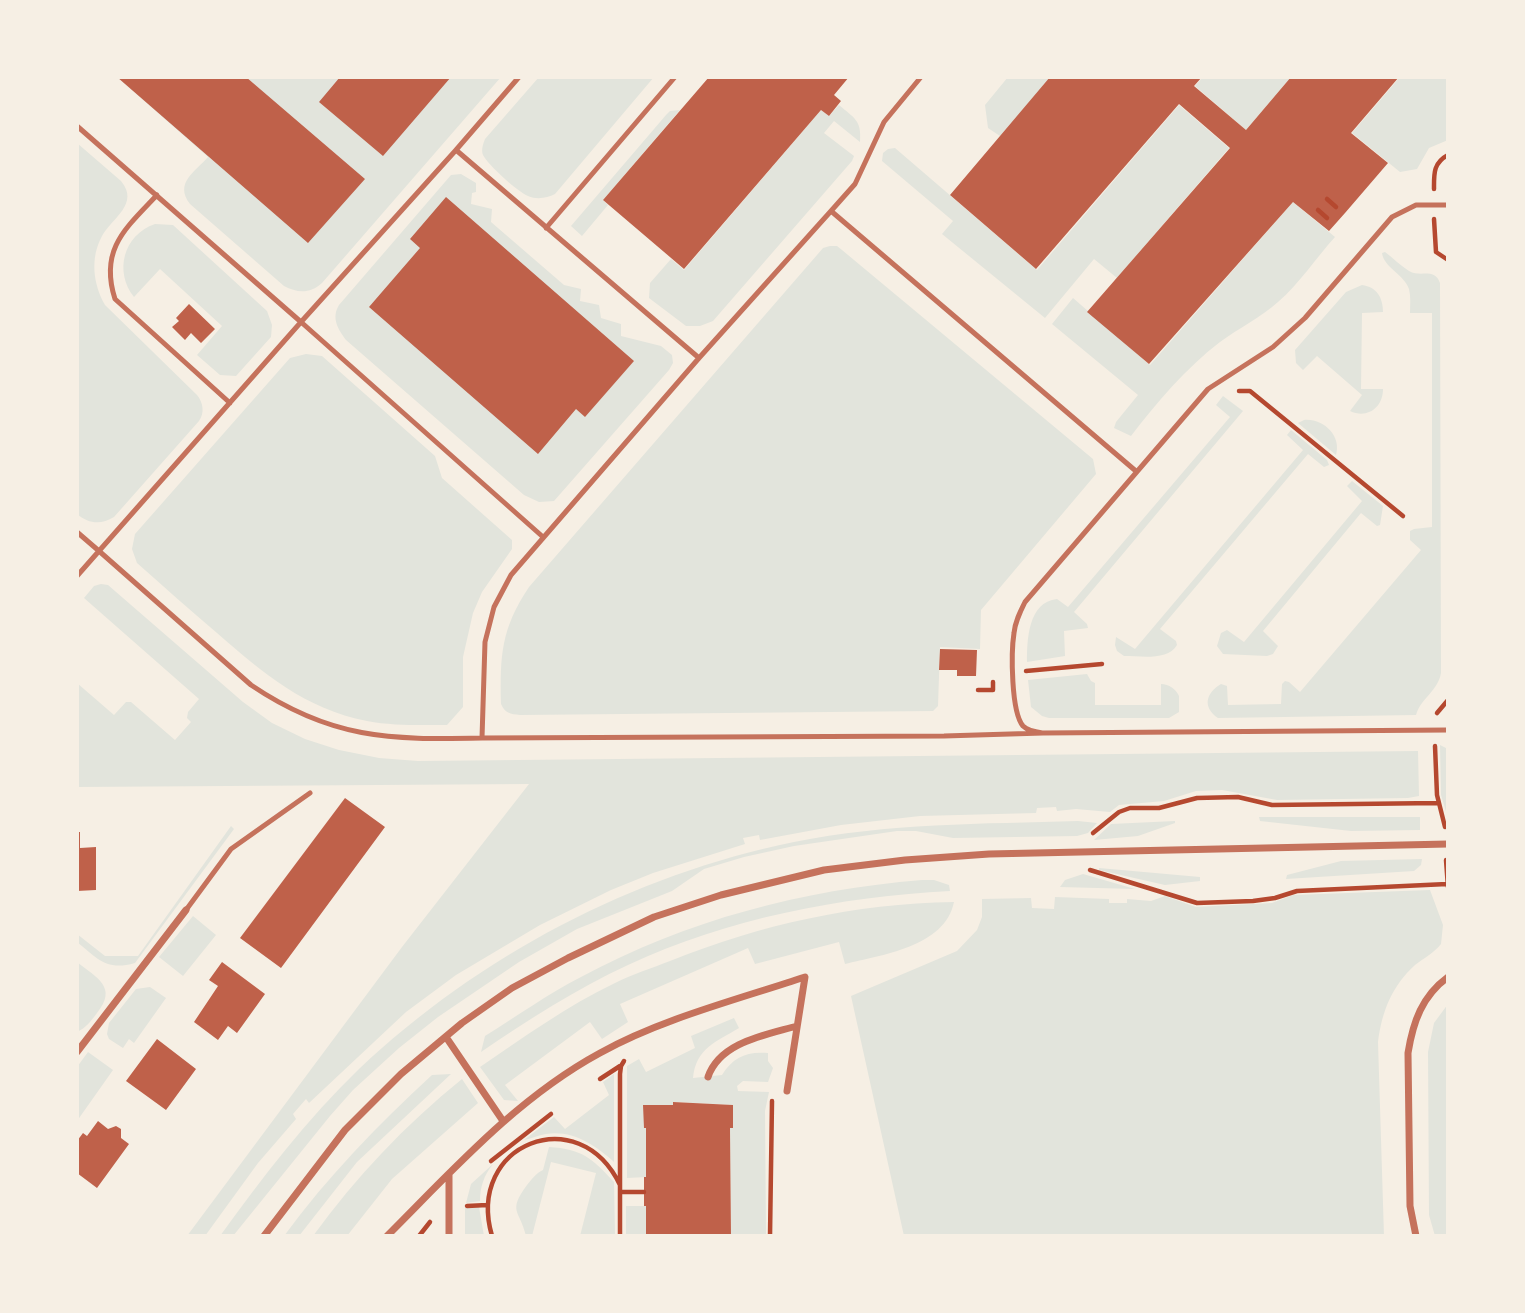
<!DOCTYPE html>
<style>
body{margin:0}
#map{position:relative;width:1525px;height:1313px;overflow:hidden;background:#f6efe4;font-family:Ubuntu,sans-serif}
canvas{display:block}
.frame{position:absolute;inset:0;border:79px solid #f6efe4;pointer-events:none}
</style>
<div id="map">
<canvas width="1525" height="1313"></canvas>
<div class="frame"></div>
</div>
<script>
const ctx = document.querySelector('canvas').getContext('2d');
ctx.lineJoin = 'round';
function paint(path, color) {
  ctx.fillStyle = color;
  ctx.fill(path, 'evenodd');
}
function stroke(path, color, width, dash) {
  ctx.strokeStyle = color;
  ctx.lineWidth = width;
  ctx.lineCap = dash ? 'butt' : 'round';
  ctx.setLineDash(dash || []);
  ctx.stroke(path);
}
const green = new Path2D(`
 M117,77H501L322,283C310,294 297,293 284,286L190,204C174,183 195,172 208,157Z
 M539,77H654L555,194C547,198 537,200 528,196C518,192 488,165 483,155C481,150 483,144 485,139Z
 M1008,77H1051L1000,136L988,128L985,105Z
 M1203,77H1291L1246,130L1195,86Z
 M1400,77H1448V140L1429,148L1417,169L1400,172L1352,133Z
 M839,105C854,118 862,120 860,142L834,121L824,133L854,156L852,161L713,321L700,326H686L649,298L650,283L671,259L684,270L821,110L829,116Z
 M1179,105L1229,148L1117,278L1094,259L1045,318L942,234L953,221L882,161L883,153L888,149L895,148L1037,270Z
 M680,110L603,200L608,205L582,236L571,226L666,115L670,111Z
 M77,143L121,181C140,204 112,218 102,236C90,258 93,284 105,305L197,395C203,402 205,413 199,421L114,517C101,525 89,524 77,514Z
 M461,174L476,183V192L472,193L471,204L492,209L491,222L564,285L581,289L580,301L599,305L601,318L621,324V336L661,346L672,355L673,363L669,370L554,501L539,502L524,495L346,340C338,329 331,318 339,305L451,175Z
 M1293,202L1335,237C1316,258 1299,284 1278,302C1260,318 1239,328 1220,342C1186,368 1157,402 1131,436L1114,428L1116,422L1138,395L1052,324L1073,298L1150,365Z
 M155,224L173,225L267,311L272,325L271,337L236,376L220,375L197,355L222,326L160,269L134,297C114,272 123,235 155,224Z
 M830,246H837L842,250L1093,459L1096,474L981,610L980,649L940,647L938,706L933,711L520,715C510,714 505,713 501,704C500,655 501,629 529,587L817,255L823,248Z
 M1385,252C1393,258 1401,266 1409,271C1421,278 1434,267 1440,283L1441,673C1438,691 1421,698 1416,715L1218,718C1202,707 1206,693 1221,684L1227,686L1228,705L1281,704L1282,684L1285,681L1289,682L1300,692L1421,550L1410,540V531L1414,529L1432,527V313H1410C1410,305 1411,297 1409,289C1404,274 1384,268 1382,253Z
 M1362,285C1377,287 1383,298 1383,312L1362,313L1361,389H1383C1383,408 1367,419 1350,411L1362,395L1317,356L1303,370L1296,363L1295,350L1346,292Z
 M306,354L322,356L435,456L442,478L512,540V549L482,592L473,613L463,657V707L447,725C420,725 393,726 367,721C305,709 263,673 217,633C190,610 164,587 137,563L132,549L135,534L290,358Z
 M1223,396L1243,411L1074,612L1087,624L1088,628L1064,631L1065,656L1027,662C1027,640 1028,602 1057,599L1068,607L1230,417L1216,405Z
 M1304,420C1323,418 1342,436 1336,455L1298,423Z
 M1291,430L1327,460L1329,465L1324,467L1308,454L1160,629L1176,641L1177,645C1168,661 1141,656 1124,656L1117,651L1115,645L1116,637L1135,649L1303,450L1287,435Z
 M1352,481L1383,506L1380,525L1377,526L1361,513L1263,631L1278,646L1273,654L1267,656L1223,654L1217,646L1221,633L1227,630L1244,642L1362,501L1347,486Z
 M101,584L108,585L243,702L272,723L305,739L339,750L379,758L418,761L1418,751L1419,796L1408,798L1277,800L1222,790L1196,791L1164,801L1119,805L1110,812L1076,809L1057,811L1056,807L1037,808L1036,813L920,816L841,825L760,840L759,835L743,838L745,844L653,873L611,890L540,925L456,975L406,1012L309,1103L306,1099L293,1114L296,1119L258,1163L205,1236H187L402,947L529,784L77,787V683L114,715L126,702H131L175,740L191,722L187,718L188,712L199,699L84,598L94,586Z
 M1087,674L1091,681L1095,683V705H1161V684C1169,684 1176,689 1179,696V712L1169,718H1049L1042,716L1031,707L1028,680Z
 M1440,745L1448,749V818L1441,795Z
 M1259,817H1420V830L1351,831L1260,821Z
 M1078,821L1097,823L1088,833L1077,836L953,838L916,831H897L794,846L744,857L704,869L672,891L577,929L519,962L438,1017L399,1048L353,1090L330,1116L233,1236H220C262,1178 307,1119 359,1069C479,956 632,875 794,842C887,823 983,824 1078,821Z
 M1175,821V823L1138,836L1094,840L1111,824Z
 M231,826L234,829L135,963C106,971 98,959 77,942V934L105,956H138Z
 M1422,859L1421,865L1414,871L1286,879L1287,875L1341,861Z
 M1099,868L1200,877V881L1165,885L1099,870Z
 M1083,874L1135,889L1060,887L1065,880Z
 M922,880H934L949,885L950,891C840,897 729,918 628,965C576,989 528,1020 481,1052L485,1036C517,1016 548,994 581,977C687,920 802,890 922,880Z
 M1430,890L1443,925L1441,944C1434,953 1424,958 1415,965C1392,986 1382,1011 1378,1042L1384,1236H904L851,996L957,951L977,930L982,917V899L1031,898L1032,908L1054,909L1055,897L1109,899V903H1127V899L1151,901L1165,896L1196,907L1272,903L1293,895Z
 M954,902C945,947 881,955 845,964L839,942L755,964L748,948L620,1004L628,1022L602,1039L590,1022L505,1085L518,1101L504,1100L480,1067C524,1037 567,1006 615,983C633,974 652,968 670,961C763,924 853,904 954,902Z
 M193,916L216,935L183,976L159,957Z
 M77,962C97,978 118,987 97,1013C91,1021 86,1028 77,1032Z
 M150,987L166,998L134,1043L129,1039L123,1048L109,1039L107,1034L109,1023L136,989Z
 M1448,1004V1236H1435L1429,1215L1428,1052L1434,1023Z
 M734,1018L739,1028C716,1042 696,1048 693,1078L722,1075C733,1057 747,1051 768,1053V1061L773,1068L768,1082L743,1081L737,1086L738,1091L769,1092L765,1111L766,1236H731L730,1128H733V1105L674,1102L673,1105H644V1127L646,1128V1177L627,1178V1066L639,1059L646,1072L695,1048L691,1036Z
 M88,1052L113,1070L77,1121V1067Z
 M451,1074L357,1162L299,1236H284C328,1176 378,1125 432,1075Z
 M614,1074V1162C595,1145 573,1130 546,1134C538,1135 531,1139 524,1140L554,1117L565,1129L609,1095L603,1082Z
 M462,1079L478,1103L392,1179L347,1236H313C356,1177 405,1125 462,1079Z
 M549,1147C582,1149 592,1158 614,1182L615,1236H580L596,1173L551,1162L532,1236H526C520,1210 507,1212 527,1185C533,1178 535,1174 543,1170Z
 M493,1164C484,1175 480,1187 480,1201L466,1203L471,1184Z
 M626,1206H646V1236H626Z
 M479,1207L484,1236H465V1208Z`);
const building = new Path2D(`
 M117,77H246L365,179L308,243Z
 M340,77H451L383,156L319,102Z
 M709,77H849L834,95L841,101L829,116L821,110L684,269L603,200Z
 M1050,77H1202L1194,86L1246,130L1291,77H1399L1351,133L1388,163L1345,213L1329,231L1293,202L1149,364L1087,312L1230,148L1179,104L1036,269L950,195Z
 M446,197L634,361L585,417L576,409L538,454L369,307L420,248L410,239Z
 M189,304L215,329L201,343L191,333L185,340L172,327L179,321L176,318Z
 M940,649L977,650L976,676H957V670H939Z
 M345,798L385,827L281,968L240,938Z
 M77,832H80V848L96,847V890L77,891Z
 M222,962L265,994L237,1033L228,1026L218,1040L194,1022L218,986L209,980Z
 M157,1039L196,1069L166,1110L126,1081Z
 M673,1102L733,1105V1128H730L731,1236H646V1206H644V1177H646V1128H644L643,1105H673Z
 M98,1121L108,1129L116,1126L121,1129V1138L129,1144L97,1188L77,1173V1141L83,1133L87,1136Z`);
const path = new Path2D(`
 M1434,189C1434,174 1433,163 1448,155
 M1327,199L1336,207
 M1318,210L1327,218
 M1434,219L1436,252L1448,260
 M1239,391H1250L1403,516
 M1026,671L1102,664
 M978,690H993V682
 M1437,713L1448,700
 M1435,746L1437,795L1445,827
 M1093,833L1119,812L1130,808H1159L1197,798L1238,797L1272,805L1438,803
 M1446,860L1448,887
 M1090,870L1197,903L1253,901L1275,898L1297,891L1447,884
 M600,1079L620,1066
 M491,1161L551,1114
 M620,1192H644
 M467,1206L487,1205
 M419,1236L430,1222
 M492,1236C465,1144 579,1099 620,1185
 M620,1236V1074L621,1066L624,1061
 M770,1236L772,1101`);
const service = new Path2D(`
 M77,126L301,322L456,150L699,358
 M456,150L519,77
 M157,195C126,228 99,249 115,299L230,403
 M1448,205H1416L1392,217L1305,318L1273,347L1208,389L1025,602C1020,612 1015,622 1014,633C1011,652 1011,712 1023,726C1028,731 1036,732 1043,733L1448,730
 M831,211L855,184L884,122L921,77
 M546,228L675,77
 M77,532L99,551L301,322L543,537
 M77,576L99,551L251,685C331,739 389,740 482,738
 M1043,733L944,736L482,738L485,642L494,607L511,575L699,358L831,211L1137,472
 M186,910L231,849L310,793`);
const minor = new Path2D(`
 M446,1037L503,1121
 M77,1052L186,910
 M708,1077C720,1042 766,1035 797,1026
 M449,1174V1236
 M264,1236L345,1130L401,1074L462,1023L512,988L568,958L654,917L721,895L824,870L905,860L989,854L1448,844
 M387,1236C453,1170 517,1098 600,1053C661,1019 739,999 805,977L787,1091
 M1416,1236L1410,1206L1408,1053C1413,1022 1422,996 1448,977`);
paint(green, '#e2e4dc');
paint(building, '#bf614a');
stroke(path, '#b5482f', 4.5);
stroke(service, '#c5725c', 5);
stroke(minor, '#c5725c', 7);
</script>
